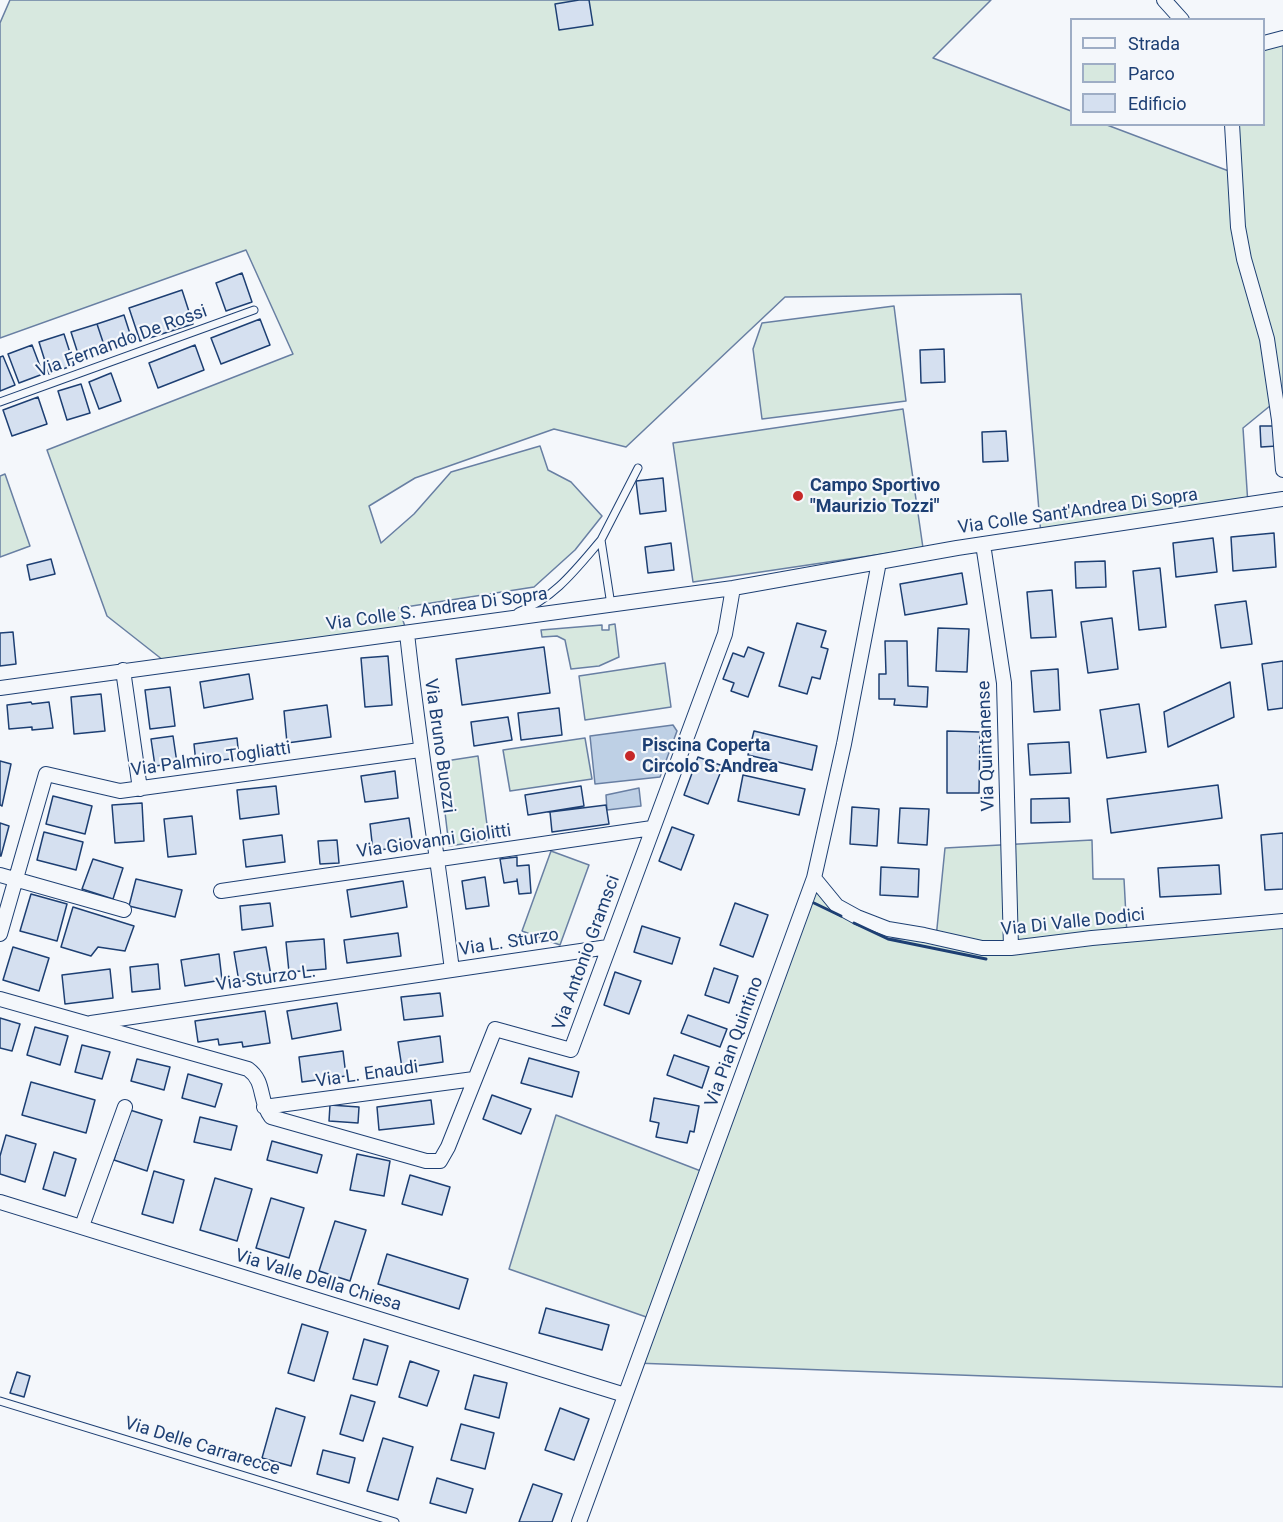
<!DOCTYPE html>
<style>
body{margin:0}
#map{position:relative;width:1283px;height:1522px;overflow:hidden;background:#f4f7fb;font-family:Roboto,sans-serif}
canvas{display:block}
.legend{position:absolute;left:1070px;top:18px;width:195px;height:108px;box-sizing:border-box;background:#f4f7fb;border:2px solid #9eadc5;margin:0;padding:8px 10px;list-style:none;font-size:18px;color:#1d3f73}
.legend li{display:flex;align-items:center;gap:12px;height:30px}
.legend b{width:30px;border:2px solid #9eadc5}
</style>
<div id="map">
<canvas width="1283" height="1522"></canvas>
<ul class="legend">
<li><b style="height:8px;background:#f4f7fb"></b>Strada</li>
<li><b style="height:16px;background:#d7e8df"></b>Parco</li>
<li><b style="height:16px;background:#d5e0f0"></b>Edificio</li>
</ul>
</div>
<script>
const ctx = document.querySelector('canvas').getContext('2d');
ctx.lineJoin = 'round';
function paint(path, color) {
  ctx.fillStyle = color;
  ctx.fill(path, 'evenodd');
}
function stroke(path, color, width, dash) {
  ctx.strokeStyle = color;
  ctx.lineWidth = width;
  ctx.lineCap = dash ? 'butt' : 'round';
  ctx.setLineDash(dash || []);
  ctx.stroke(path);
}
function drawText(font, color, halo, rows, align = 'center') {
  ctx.font = font + ' Roboto,sans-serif';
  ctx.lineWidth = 4.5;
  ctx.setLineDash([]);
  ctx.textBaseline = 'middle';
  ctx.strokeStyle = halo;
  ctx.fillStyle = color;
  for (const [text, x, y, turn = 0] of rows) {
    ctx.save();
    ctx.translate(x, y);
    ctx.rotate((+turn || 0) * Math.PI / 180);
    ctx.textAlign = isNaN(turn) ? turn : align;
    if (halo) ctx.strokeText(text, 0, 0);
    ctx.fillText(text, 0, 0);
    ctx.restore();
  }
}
const green = new Path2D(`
 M10,0H991L933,58L1071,111L1072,124L1107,125L1234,173L1233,125L1264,124V43L1283,38V401H1276L1243,428L1248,505L1041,535L1021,294L785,297L626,447L554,429L415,478L369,506L381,543L414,514L451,472L540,446L548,470L571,482L602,516L575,550L534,587L399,608L407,633L168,664L107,616L47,450L293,354L246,250L0,338V23Z
 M894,306L906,401L762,419L753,349L762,323Z
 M903,409L923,548L693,582L673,443Z
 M5,474L30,546L0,557V476Z
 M615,624L619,657L599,666L571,669L565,640L557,636L542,637L541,630L602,625V630H609V625Z
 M665,663L671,707L585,720L579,676Z
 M585,738L592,779L510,791L503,750Z
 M478,756L489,840L449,846L439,762Z
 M1092,840L1093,879H1124L1127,935L1283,921V1387L635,1363L652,1319L509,1269L556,1115L706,1173L814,878L857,917L888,939L936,938L945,848Z
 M551,851L589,865L560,945L522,931Z`);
const water = new Path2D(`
 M673,725L677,731L660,777L595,784L590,736Z
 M639,788L641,806L607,810L606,795Z`);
const building = new Path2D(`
 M579,0H589L593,25L559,30L555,4Z
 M242,273L252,302L226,311L216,283Z
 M182,290L193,324L140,341L129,308Z
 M124,315L133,343L106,351L97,324Z
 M260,319L270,345L221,364L211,338Z
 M97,324L106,351L80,360L71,332Z
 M64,334L74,365L49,374L39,342Z
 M32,345L43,374L19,383L8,354Z
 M195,345L204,370L158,388L149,363Z
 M944,349L945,382L921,383L920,350Z
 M3,356L15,385L0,391V357Z
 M111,373L121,401L99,409L89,382Z
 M81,384L90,413L67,420L58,391Z
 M38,397L47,424L12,436L3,410Z
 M1260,426H1277V446L1261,447Z
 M1006,431L1008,461L983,462L982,432Z
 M663,478L666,511L640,514L636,481Z
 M1274,533L1276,567L1233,571L1231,537Z
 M1213,538L1217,572L1176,577L1173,543Z
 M671,543L674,570L648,573L645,547Z
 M51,559L55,574L30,580L27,565Z
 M1105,561L1106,587L1076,588L1075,562Z
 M1160,568L1166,627L1139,630L1133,571Z
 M962,573L967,604L905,615L900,584Z
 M1052,590L1056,637L1031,638L1027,592Z
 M1246,601L1252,644L1221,648L1215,605Z
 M1112,618L1118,669L1088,673L1081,622Z
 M797,623L826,631L821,647L828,649L820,679L812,677L807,694L779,686Z
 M938,628L969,629L967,672L936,671Z
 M13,632L16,664L0,666V633Z
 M885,641H907L908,686L928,687L927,707L894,705L895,699H879V674H886Z
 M544,647L550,693L462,705L456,659Z
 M748,647L764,653L748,697L731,691L734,683L723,679L733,653L744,657Z
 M388,656L392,705L365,707L361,658Z
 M1283,661V708L1268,710L1262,664Z
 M1058,669L1060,710L1034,712L1031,671Z
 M249,674L253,699L204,708L200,682Z
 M1230,682L1234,717L1168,747L1164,712Z
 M170,687L175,726L150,729L145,690Z
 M101,694L105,731L74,734L71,697Z
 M31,702L32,704L49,702L53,728L32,730V727L9,729L7,705Z
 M1139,704L1146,752L1107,758L1100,710Z
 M327,705L331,737L287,743L284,711Z
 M559,708L562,735L521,740L518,713Z
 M508,717L512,740L474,746L471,722Z
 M754,731L817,746L812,770L748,755Z
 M947,731L980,732L979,793H947Z
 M173,736L177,763L155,766L151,739Z
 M237,738L239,758L196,763L194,744Z
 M1069,742L1071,773L1030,775L1028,744Z
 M698,757L723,766L708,804L684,795Z
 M0,761L11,764L2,806L0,805Z
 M395,771L398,798L365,802L361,776Z
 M743,775L805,789L799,815L738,801Z
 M1218,785L1222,818L1111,833L1107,799Z
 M276,786L279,814L240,819L237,790Z
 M581,786L584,806L528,815L525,795Z
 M53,796L92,806L85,834L46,824Z
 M1069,798L1070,822L1031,823V799Z
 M142,803L144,841L115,843L112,805Z
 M606,805L609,824L552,832L550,812Z
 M852,807L879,809L877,846L850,844Z
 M900,808L929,809L927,845L898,843Z
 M192,816L196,854L168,857L164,819Z
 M409,818L413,845L373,851L370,824Z
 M0,823L9,826L1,856H0Z
 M672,827L694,835L681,870L659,861Z
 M44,832L83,842L76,870L37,860Z
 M1283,833V889L1265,890L1261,835Z
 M282,835L285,862L246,867L243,840Z
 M337,840L339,863L320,864L318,841Z
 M517,857V866L529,865L531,893L519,894L517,879V881L504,883L500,859Z
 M93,859L123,868L113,899L82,889Z
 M1219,865L1221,894L1160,897L1158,868Z
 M881,867L919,869L918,897L880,895Z
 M485,877L489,906L466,909L462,881Z
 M136,879L182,890L175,917L129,906Z
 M403,881L407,907L351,917L347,890Z
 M31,894L67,904L57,941L20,931Z
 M270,903L273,926L242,930L240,906Z
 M735,903L768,915L753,957L720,945Z
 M73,907L134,926L125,951L98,947L91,956L61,947Z
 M642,926L680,938L672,964L634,952Z
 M398,933L401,956L347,963L344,940Z
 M324,939L326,969L289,972L286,942Z
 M13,947L49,958L39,991L3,980Z
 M266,947L271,976L239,982L234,952Z
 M219,954L222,980L185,986L181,960Z
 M158,964L160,989L132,992L130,967Z
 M714,968L738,976L729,1003L705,995Z
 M110,969L113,998L65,1004L62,975Z
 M615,972L641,981L629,1014L604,1005Z
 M440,993L443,1016L404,1020L401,997Z
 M337,1003L341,1030L292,1039L287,1011Z
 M265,1011L270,1043L243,1047L242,1042L219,1045L218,1039L198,1042L195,1021Z
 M688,1015L727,1029L720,1047L681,1033Z
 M0,1018L20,1024L12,1051L0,1048Z
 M35,1027L68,1036L60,1065L27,1055Z
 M440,1036L443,1062L402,1068L398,1042Z
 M82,1045L110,1052L102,1079L75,1072Z
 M343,1051L346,1076L302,1082L299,1057Z
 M674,1055L709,1067L702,1088L667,1075Z
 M529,1058L579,1072L572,1097L521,1083Z
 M137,1059L170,1067L164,1090L131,1081Z
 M188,1074L222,1084L215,1107L182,1098Z
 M31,1082L95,1100L86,1133L22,1115Z
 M492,1095L531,1109L521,1134L483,1119Z
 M654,1098L699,1106L694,1132L690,1131L687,1143L656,1137L659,1123L650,1121Z
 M431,1100L434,1124L379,1130L377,1107Z
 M330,1105L359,1107L358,1123L329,1121Z
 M130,1110L162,1120L147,1171L114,1160Z
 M200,1117L237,1126L231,1150L194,1142Z
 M6,1135L36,1144L25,1182L0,1174V1156Z
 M272,1141L322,1155L317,1173L267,1160Z
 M54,1152L76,1159L65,1196L43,1189Z
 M357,1154L390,1161L384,1196L350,1190Z
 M154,1171L184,1180L173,1223L142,1214Z
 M410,1175L450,1187L442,1215L402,1204Z
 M215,1178L252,1189L237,1241L200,1230Z
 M271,1198L304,1208L289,1258L256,1248Z
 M335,1221L366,1230L350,1281L319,1271Z
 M387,1254L468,1279L459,1309L378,1284Z
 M546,1308L609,1325L602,1350L539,1333Z
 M302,1324L328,1332L314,1381L288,1373Z
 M364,1339L388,1346L377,1385L353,1379Z
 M410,1361L439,1371L427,1406L399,1397Z
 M17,1372L30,1376L24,1397L10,1393Z
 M474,1375L507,1383L499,1418L465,1409Z
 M351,1395L375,1402L363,1441L340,1434Z
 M276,1408L305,1417L291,1466L262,1458Z
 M560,1408L589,1419L574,1460L545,1450Z
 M461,1424L494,1433L485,1469L451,1460Z
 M383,1438L413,1447L398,1500L367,1491Z
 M323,1450L355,1458L349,1483L317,1474Z
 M437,1478L473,1489L466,1513L430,1503Z
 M533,1484L562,1494L552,1522H519Z`);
const service = new Path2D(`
 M0,402L254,310
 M611,605L601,540L638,468
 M518,612C554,599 577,568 601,540
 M0,1401L395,1522`);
const minor = new Path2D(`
 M1164,0L1182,20
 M1264,43L1283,38
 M1232,124L1238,227L1244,259L1267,339L1279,420L1283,470
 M983,544L1004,683L1011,948
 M407,633C419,746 438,858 452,970
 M123,670L140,789
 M0,688L733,588L957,548L1283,499
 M0,875L124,910
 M814,878L837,906L857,917L888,929L924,935L982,948H1011L1092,938L1283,921
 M221,891L652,828
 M0,934L46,774L120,791L420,750
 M0,999L248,1069C266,1082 258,1100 271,1117L426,1161H440L448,1147L495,1029L571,1050L725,634L733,588
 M91,1023L608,947
 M264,1107L474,1079
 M0,1202L625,1395
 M82,1226L125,1107
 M579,1522L814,878L844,744L879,562`);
const wall = new Path2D(`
 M814,903L841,916
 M854,923L888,939L986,959`);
const markers = [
 [798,496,6,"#c62828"],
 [630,756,6,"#c62828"]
];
const streetNames = [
 ["Via Fernando De Rossi",122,342,-20],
 ["Via Colle Sant'Andrea Di Sopra",1078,512,-8],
 ["Via Colle S. Andrea Di Sopra",437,610,-8],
 ["Via Bruno Buozzi",439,746,82],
 ["Via Quintanense",987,746,-92],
 ["Via Palmiro Togliatti",211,760,-8],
 ["Via Giovanni Giolitti",434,842,-8],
 ["Via Di Valle Dodici",1073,923,-6],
 ["Via L. Sturzo",509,943,-9],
 ["Via Antonio Gramsci",587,953,-70],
 ["Via Sturzo L.",266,979,-8],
 ["Via Pian Quintino",735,1042,-70],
 ["Via L. Enaudi",367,1075,-8],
 ["Via Valle Della Chiesa",318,1281,17],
 ["Via Delle Carrarecce",202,1447,17]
];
const poiNames = [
 ["Campo Sportivo",810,486],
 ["\"Maurizio Tozzi\"",810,507],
 ["Piscina Coperta",642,746],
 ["Circolo S.Andrea",642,767]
];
paint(green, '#d7e8df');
stroke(green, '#687fa3', 1.5);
paint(water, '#bed0e5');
stroke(water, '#687fa3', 1.5);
paint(building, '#d5e0f0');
stroke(building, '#1d3f73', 1.5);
stroke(service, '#1d3f73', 9);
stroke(minor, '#1d3f73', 16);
stroke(service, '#f4f7fb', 7);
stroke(minor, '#f4f7fb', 14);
stroke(wall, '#1d3f73', 3);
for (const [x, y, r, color] of markers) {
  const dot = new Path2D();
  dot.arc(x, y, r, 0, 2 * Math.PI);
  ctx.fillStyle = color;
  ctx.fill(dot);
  stroke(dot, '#f4f7fb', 2);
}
drawText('18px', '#1d3f73', '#f4f7fb', streetNames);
drawText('bold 18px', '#1d3f73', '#f4f7fb', poiNames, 'left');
</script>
